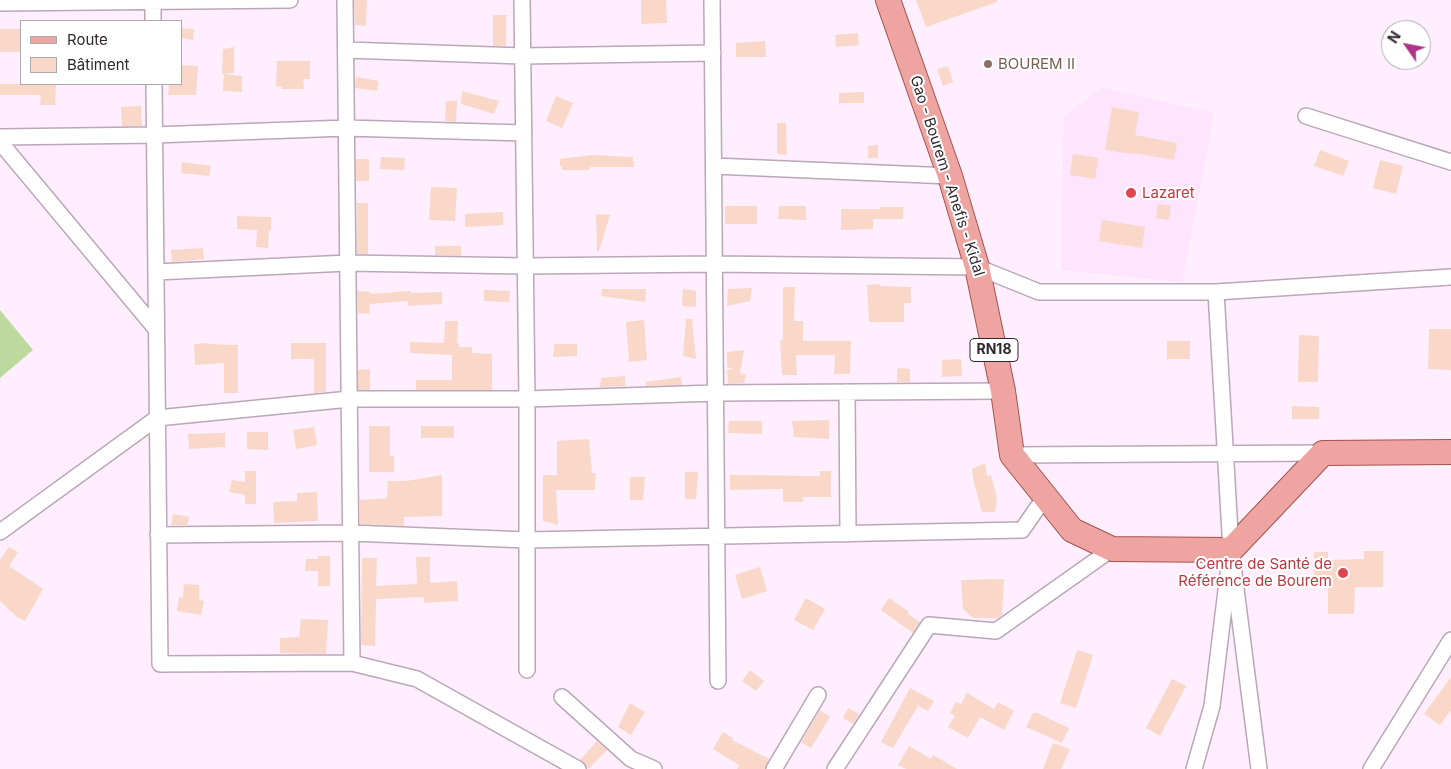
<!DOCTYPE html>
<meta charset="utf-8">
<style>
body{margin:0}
#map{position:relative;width:1451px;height:769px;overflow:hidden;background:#ffeefd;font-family:Inter,sans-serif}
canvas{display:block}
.legend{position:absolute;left:20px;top:20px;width:162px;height:65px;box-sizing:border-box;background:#fff;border:1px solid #aca9ac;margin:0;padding:6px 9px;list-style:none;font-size:15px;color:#2f282f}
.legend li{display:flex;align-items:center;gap:10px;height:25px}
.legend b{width:25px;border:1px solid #aca9ac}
.north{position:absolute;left:1381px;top:20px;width:50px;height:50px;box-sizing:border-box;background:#fff;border:1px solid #aca9ac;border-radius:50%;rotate:303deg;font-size:14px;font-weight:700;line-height:20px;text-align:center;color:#2f282f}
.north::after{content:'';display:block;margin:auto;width:18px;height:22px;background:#ad3589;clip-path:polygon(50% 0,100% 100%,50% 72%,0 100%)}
</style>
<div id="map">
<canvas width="1451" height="769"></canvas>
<ul class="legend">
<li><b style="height:6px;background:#eea5a1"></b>Route</li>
<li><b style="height:14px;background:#f9d8ca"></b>Bâtiment</li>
</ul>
<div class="north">N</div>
</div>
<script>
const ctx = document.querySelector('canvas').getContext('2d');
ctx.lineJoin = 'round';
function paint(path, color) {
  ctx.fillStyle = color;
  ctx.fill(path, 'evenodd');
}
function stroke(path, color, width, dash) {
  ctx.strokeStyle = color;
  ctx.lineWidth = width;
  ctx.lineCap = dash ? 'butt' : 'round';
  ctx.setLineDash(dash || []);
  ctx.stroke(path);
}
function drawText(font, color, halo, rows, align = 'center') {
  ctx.font = font + ' Inter,sans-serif';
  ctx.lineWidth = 4;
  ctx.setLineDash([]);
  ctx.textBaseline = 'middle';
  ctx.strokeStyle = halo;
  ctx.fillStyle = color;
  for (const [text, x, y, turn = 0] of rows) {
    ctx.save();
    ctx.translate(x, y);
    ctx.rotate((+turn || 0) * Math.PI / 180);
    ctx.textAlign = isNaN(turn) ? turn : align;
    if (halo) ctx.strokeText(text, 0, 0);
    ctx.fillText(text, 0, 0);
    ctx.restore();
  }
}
const built = new Path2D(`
 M1102,88L1214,113L1182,282L1061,270L1064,116Z`);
const green = new Path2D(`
 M0,310L33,350L0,378Z`);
const building = new Path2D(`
 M354,0H367L366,26L355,25Z
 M641,0H666L667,23L641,24Z
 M916,0H997V2L926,27Z
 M493,15H506V46H493Z
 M181,28L194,29L193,40L181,38Z
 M0,29H21V52H0Z
 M858,33L859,45L836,47L835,35Z
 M765,41L766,57H736V43Z
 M234,47V73L222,74L223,49Z
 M277,61H310V79H303L304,89H282V87L276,86Z
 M181,65L198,66L196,95H168L169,84H181Z
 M948,66L953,82L943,86L937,69Z
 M224,74L242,76V92L223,91Z
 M356,77L379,81L377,91L355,88Z
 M0,84H56L55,105H40L41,95H0Z
 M462,91L499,101L494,114L461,104Z
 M864,92V103H839V93Z
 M556,96L573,103L562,128L546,121Z
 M446,101H457L456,122L445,121Z
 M141,106L142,126H122L121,107Z
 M1112,107L1139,112L1135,135L1177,143L1174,160L1133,153L1132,154L1105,150Z
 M777,123H786L787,155L777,154Z
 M878,145V158H868V146Z
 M1320,150L1349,161L1343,176L1314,166Z
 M1073,154L1098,158L1095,179L1070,175Z
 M593,155L633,157L634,167H590L589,170H562V166H560V159Z
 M381,157L405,158L404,170L380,169Z
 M356,159H369V181H356Z
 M1380,160L1403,166L1396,194L1373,188Z
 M182,162L211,166L209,176L181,173Z
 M431,187L457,188L455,221L429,220Z
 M357,203H368V254H357Z
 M1158,204L1171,206L1169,220L1156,218Z
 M725,206H757V224H725Z
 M779,206H806V220L778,219Z
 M880,207H903V219H873V229L841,230V209H880Z
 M503,212V225L465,227V214Z
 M596,214L610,215L599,251H597Z
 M237,216L271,217V230H269L268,248L256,247L257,230L237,229Z
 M1102,220L1145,227L1142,248L1099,241Z
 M435,246H461V256L435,255Z
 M203,248L204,259L172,262L171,250Z
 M880,284V286L911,287V303H904V322H869L867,285Z
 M783,287H795L794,321H803V341H851L850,374H834L835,355H796L797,375H782L780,340H783Z
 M752,288L750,301L727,306L728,289Z
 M602,289H646L645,302L601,296Z
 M683,289L696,291V307L682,306Z
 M484,290L510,291L509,302L484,301Z
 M357,291L370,292V294L411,291V293L442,292V304L408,306V301L370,304L369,314L358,313Z
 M686,319H692L696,359L683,356Z
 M644,320L647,360L629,362L626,322Z
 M445,321H458L457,343H459V347H472V353L492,354V390H416V380H452V355L410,353V342L444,343Z
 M1429,329H1451V370L1428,369Z
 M1299,335L1319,336L1318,382H1298Z
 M1167,341H1190V359H1167Z
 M208,343V344L238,345V393H224V363L195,365L194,344Z
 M291,343H326V392L314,393V359H291Z
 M554,344H577V356L553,357Z
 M744,350L740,373L746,375L744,383L728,384L727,370L733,369L727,367V352Z
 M961,359L962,376L942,377V360Z
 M897,368L910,369V382H897Z
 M370,369V390H358V370Z
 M625,376V386L600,387L601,378Z
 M681,377L682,385L646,386V382Z
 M1292,406L1319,407V419H1292Z
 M829,420V439L794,437L792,421Z
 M729,421H762V434L728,433Z
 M369,426H390V456H394V472H369Z
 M421,426H454V438H421Z
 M314,427L317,445L296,449L293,430Z
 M247,432H268V450L247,449Z
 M225,433V447L189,449L188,434Z
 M589,439L592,473H596L595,490H556L558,525L543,521V475H557V441Z
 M985,463L987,476L991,475L995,490L997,498L995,512H982L974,483L972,469Z
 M245,471H256V504H245V495L229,492L232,480L245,482Z
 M820,471H831V497H803V502H783V489L730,490V475L820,476Z
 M685,472H698L696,499H685Z
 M442,475V516L404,517V526L360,524V500L387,498L388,481H406Z
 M630,477H645L643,500H630Z
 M317,492L318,521L274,523L273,502L297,501V493Z
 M173,514L189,517L187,525H171Z
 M9,547L18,552L9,566L43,589L25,621L17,617L0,601V560Z
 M1364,551H1383V587H1355L1354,614H1328V587H1314V552H1328V560L1364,559Z
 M318,556H330V586H318V571H305L306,559H318Z
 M416,557H430V583L457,581L458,601L424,603V597L376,599L375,646L361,645L362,558H377L376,586L417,584Z
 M760,567L767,591L742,599L735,575Z
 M1004,579L1002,615L998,618H973L963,609L961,580Z
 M184,584L199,585V600L204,601L201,615L177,611L179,597L183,598Z
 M806,598L825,609L813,630L794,620Z
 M889,598L909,612L908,614L920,622L913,633L881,610Z
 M301,619L328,620L326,654L280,653V638L299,637Z
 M1077,650L1093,655L1076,708L1060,703Z
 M750,670L764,681L756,691L742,681Z
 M1451,677V710L1440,725L1424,714Z
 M1172,679L1186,686L1160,736L1146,728Z
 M910,688L934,701L928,711L918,706L893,748L881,742Z
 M967,693L994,709L998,702L1014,711L1004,730L980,717L968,738L948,727L955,716L950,713L956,702L961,704Z
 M630,703L645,712L631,735L618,727Z
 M848,708L859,714L853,724L843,718Z
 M820,710L830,717L811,748L801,742Z
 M1033,713H1037L1069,728L1062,743L1026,727Z
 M723,732L733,738L732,740L769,759L765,769H737L739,765L713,749Z
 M597,741L607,750L588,769L586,764L580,760Z
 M1053,743L1070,749L1061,769H1043Z
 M909,746L931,759L933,755L957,769H906L898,765Z`);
const minor = new Path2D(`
 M153,0V21
 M345,0L352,663L417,679L578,769
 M522,0L527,399V670
 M712,0L718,681
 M0,3L290,0
 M346,50L522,56L713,53
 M154,84L160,664L352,663
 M1306,116L1451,162
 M0,137L154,135L346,128L524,133
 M0,142L156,329
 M714,166L950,176
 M156,272L348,263L525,266L714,264L977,267L1039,292H1216L1451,277
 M1216,292L1231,550L1259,769
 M847,392L848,534
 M1012,455L1323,453
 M0,532L157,418L350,399H527L716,393L1003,391
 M158,535L351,533L527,540L1022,530L1045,497
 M562,697L631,759L654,769
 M774,769L818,695
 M835,769L929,625L996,631L1112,549
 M1194,769L1212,706L1228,574
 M1371,769L1451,640`);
const primary = new Path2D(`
 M888,0L950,176L977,267L1003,391L1012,455L1072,530L1112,549L1231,550L1323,453L1451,452`);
const markers = [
 [988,64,5,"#8d6e63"],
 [1131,193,6,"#e0444e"],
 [1343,573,6,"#e0444e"]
];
const shields = [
 [994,350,48]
];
const shieldNames = [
 ["RN18",994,350]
];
const educationNames = [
 ["BOUREM II",998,64]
];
const streetNames = [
 ["Gao - Bourem - Anefis - Kidal",947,176,72]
];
const healthNames = [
 ["Lazaret",1142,193],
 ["Centre de Santé de",1332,564,"right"],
 ["Référence de Bourem",1332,581,"right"]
];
paint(built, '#fee4fc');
paint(green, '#bcda9e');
paint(building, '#f9d8ca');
stroke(minor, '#baa7b8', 18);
stroke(primary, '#a35250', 26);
stroke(minor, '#fff', 15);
stroke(primary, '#eea5a1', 24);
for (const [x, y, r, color] of markers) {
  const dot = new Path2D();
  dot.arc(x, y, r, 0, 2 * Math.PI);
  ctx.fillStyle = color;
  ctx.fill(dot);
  stroke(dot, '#fff', 2);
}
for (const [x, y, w] of shields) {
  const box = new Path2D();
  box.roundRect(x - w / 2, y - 11.5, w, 23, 4);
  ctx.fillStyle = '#fff';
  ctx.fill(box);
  stroke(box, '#2f282f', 1);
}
drawText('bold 14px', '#2f282f', null, shieldNames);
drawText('15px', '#785e54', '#fff', educationNames, 'left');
drawText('15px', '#2f282f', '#fff', streetNames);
drawText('15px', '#be3a42', '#fff', healthNames, 'left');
</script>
